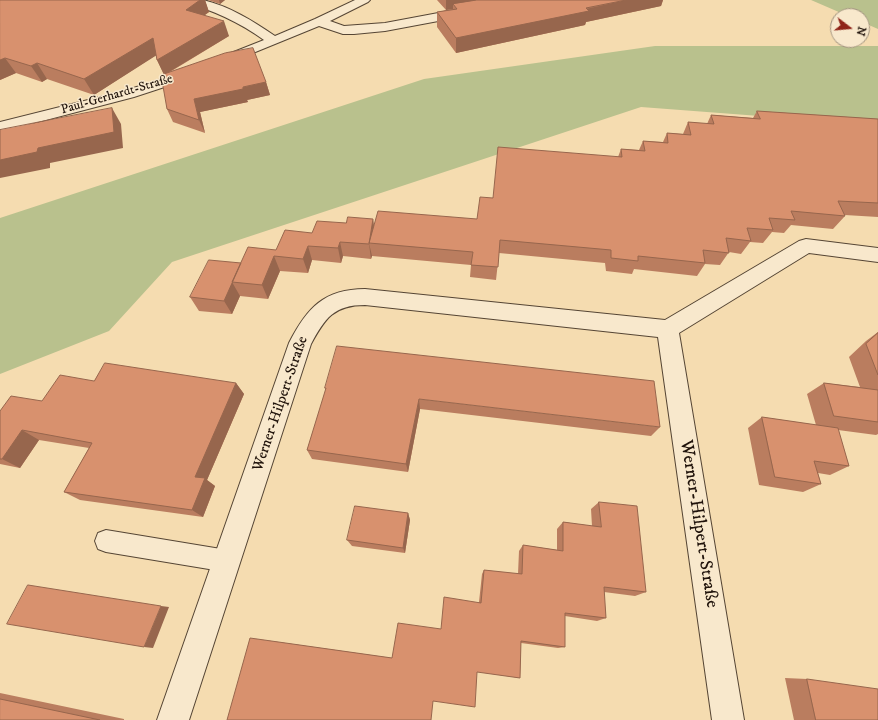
<!DOCTYPE html>
<meta charset="utf-8">
<style>
body{margin:0}
#map{position:relative;width:878px;height:720px;overflow:hidden;background:#f5dcb0;font-family:"IM FELL DW Pica",serif}
canvas{display:block}
.north{position:absolute;left:830px;top:8px;width:40px;height:40px;box-sizing:border-box;background:#f8e8cc;border:1px solid #a2937f;border-radius:50%;rotate:106deg;font-size:11px;font-weight:700;line-height:16px;text-align:center;color:#20130b}
.north::after{content:'';display:block;margin:auto;width:14px;height:18px;background:#8f2418;clip-path:polygon(50% 0,100% 100%,50% 72%,0 100%)}
</style>
<div id="map">
<canvas width="878" height="720"></canvas>
<div class="north">N</div>
</div>
<script>
const ctx = document.querySelector('canvas').getContext('2d');
ctx.lineJoin = 'round';
function paint(path, color) {
  ctx.fillStyle = color;
  ctx.fill(path, 'evenodd');
}
function stroke(path, color, width, dash) {
  ctx.strokeStyle = color;
  ctx.lineWidth = width;
  ctx.lineCap = dash ? 'butt' : 'round';
  ctx.setLineDash(dash || []);
  ctx.stroke(path);
}
function drawText(font, color, halo, rows, align = 'center') {
  ctx.font = font + ' "IM FELL DW Pica",serif';
  ctx.lineWidth = 3;
  ctx.setLineDash([]);
  ctx.textBaseline = 'middle';
  ctx.strokeStyle = halo;
  ctx.fillStyle = color;
  for (const [text, x, y, turn = 0] of rows) {
    ctx.save();
    ctx.translate(x, y);
    ctx.rotate((+turn || 0) * Math.PI / 180);
    ctx.textAlign = isNaN(turn) ? turn : align;
    if (halo) ctx.strokeText(text, 0, 0);
    ctx.fillText(text, 0, 0);
    ctx.restore();
  }
}
const green = new Path2D(`
 M811,0H878V29L862,22V16H848Z
 M655,46H878V125L641,107L172,262L109,331L0,374V218L424,79Z`);
const lane = new Path2D(`
 M106,530L227,550L235,553L238,561L235,569L227,572L106,552L98,549L95,541L98,533Z`);
const street = new Path2D(`
 M181,0C188,0 196,0 203,0C229,6 253,21 275,36L315,19L355,0H370L368,2L330,21L344,26L385,23L465,8L469,9L471,12L469,15L465,16L385,31L354,34H343L319,26L226,64L221,63L219,60L221,57L264,40C239,22 213,10 183,2Z
 M190,70L195,71L197,74L195,77L134,97L0,132V122L124,91Z
 M806,239L878,248V262L809,253L679,333L744,720H712L658,337L365,305C334,305 325,318 311,344L189,720H157L289,343C307,308 324,289 365,289L665,320L799,241Z`);
const wall = new Path2D(`
 M0,0H205L209,12L205,15L229,36L170,72L266,82L270,95L247,100L248,102L200,112L205,133L173,122L167,109L164,74L157,60L156,55L94,95L47,79L42,82L16,73L0,80Z
 M208,0H225L220,4Z
 M437,0H663L661,6L586,22L585,25L456,53L437,27V12L453,9L446,10Z
 M757,111L878,119V217L845,215V216L833,229L791,225L784,233L772,232L763,243L750,242L741,254L729,252L720,265L705,264L697,276L634,269L632,274L606,271L605,263L499,253L496,280L470,277L471,265L372,256L371,259L343,256L341,263L312,260L308,273L280,271L268,299L240,296L232,314L199,311L190,297L241,263L276,250L312,233L346,223L373,219L374,226L477,219L492,198L618,157L621,149L639,150L643,141L663,142L667,133L683,134L688,122L707,124L711,115L753,118Z
 M878,332V434L876,435L838,430L849,466L830,475L818,473L821,484L803,492L759,485L748,428L762,417L816,425L807,394L824,383L860,387L849,357L866,341Z
 M94,381L236,383L244,394L207,480L215,486L203,517L80,500L64,492L89,448L39,440L20,468L0,464V411L42,401Z
 M325,388L660,427L651,436L420,409L408,472L312,459L307,450L326,390Z
 M599,502L646,592L635,596L604,592L606,618L597,621L565,616V647L558,648L521,643L520,678L250,638L392,658L441,629L479,602L482,574L484,570L518,574L519,551L523,545L557,550V529L563,522L592,526L591,509Z
 M408,513L410,520L405,553L352,546L347,540Z
 M785,678L807,679L878,720H794Z
 M0,693L124,719V720H0Z`);
const shadedWall = new Path2D(`
 M200,0H205L209,12L192,24L186,10Z
 M219,0H225L220,4Z
 M446,0H502L453,4V9L446,10Z
 M626,0H663L661,6L586,22L585,25L456,53V38Z
 M224,21L229,36L164,75L157,60Z
 M153,38L160,53L94,95L84,79Z
 M5,58L16,73L0,80V60Z
 M37,63L47,79L42,82L31,66Z
 M266,82L270,95L247,100L248,102L200,112L205,133L199,120L194,99Z
 M112,108L121,124L123,148L50,163V168L0,178V160Z
 M373,219L375,234L369,243L372,256L371,259L369,244Z
 M340,242L343,256L341,263L338,248Z
 M308,246L312,260L308,273L303,259Z
 M274,256L280,271L268,299L262,285Z
 M232,282L240,296L232,314L224,301Z
 M236,383L244,394L207,480L215,486L203,517L192,510L195,477Z
 M419,399L420,409L408,472L406,464Z
 M22,430L39,440L20,468L2,459Z
 M408,513L410,520L405,553L403,548Z
 M161,606L169,607L153,648L144,647Z`);
const building = new Path2D(`
 M0,0H200L186,10L224,21L157,60L153,38L84,79L37,63L31,66L5,58L0,60Z
 M477,0H626L586,8L589,11L456,38L437,12L457,9L453,4Z
 M253,48L266,82L243,87V89L194,99L199,120L167,109L161,75L225,53Z
 M112,108L114,132L38,148L37,152L0,160V130Z
 M757,111L878,119V203L838,201L845,216L791,211L795,220L769,218L773,230L747,228L751,241L726,238L729,253L703,250L705,263L638,256V261L611,258V250L500,240L498,267L471,265L473,252L369,243L378,211L477,219L480,197L493,198L498,147L622,157L621,149L645,151L643,141L668,143L667,133L691,135L688,122L714,124L711,115L760,119Z
 M348,217L373,219L369,244L340,242L338,248L308,246L303,259L274,256L262,285L232,282L248,247L276,250L285,230L312,233L317,221L346,223Z
 M209,260L241,263L224,301L190,297Z
 M878,333V375L866,344Z
 M337,346L654,381L660,427L419,399L406,464L307,450L326,388H325Z
 M105,363L236,383L195,477L205,478L192,510L64,492L92,443L22,430L2,459H0V411L11,396L42,401L60,375L94,381Z
 M824,383L878,390V422L834,416Z
 M762,417L838,428L849,466L814,461L821,484L775,477Z
 M599,502L637,506L646,592L604,587L606,618L565,613V647L521,641L520,678L477,672L475,707L433,701L431,720H227L250,638L392,658L398,623L441,629L444,597L481,603L484,570L522,574L523,545L563,551V522L601,527Z
 M355,506L408,513L403,548L347,540Z
 M28,585L161,606L144,647L7,624Z
 M807,679L878,689V720H816Z
 M0,699L100,720H0Z`);
const farStreetnames = [
 ["Paul-Gerhardt-Straße",117,95,-16]
];
const streetNames = [
 ["Werner-Hilpert-Straße",281,404,-71]
];
const nearStreetnames = [
 ["Werner-Hilpert-Straße",698,524,81]
];
paint(green, '#b9c18d');
stroke(lane, '#554534', 2);
stroke(street, '#554534', 2);
paint(lane, '#f8e8cc');
paint(street, '#f8e8cc');
paint(wall, '#ba7d5f');
paint(shadedWall, '#97664d');
paint(building, '#d8916e');
stroke(building, '#97664d', 1);
drawText('13px', '#20130b', '#f8e8cc', farStreetnames);
drawText('15px', '#20130b', '#f8e8cc', streetNames);
drawText('18px', '#20130b', '#f8e8cc', nearStreetnames);
</script>
